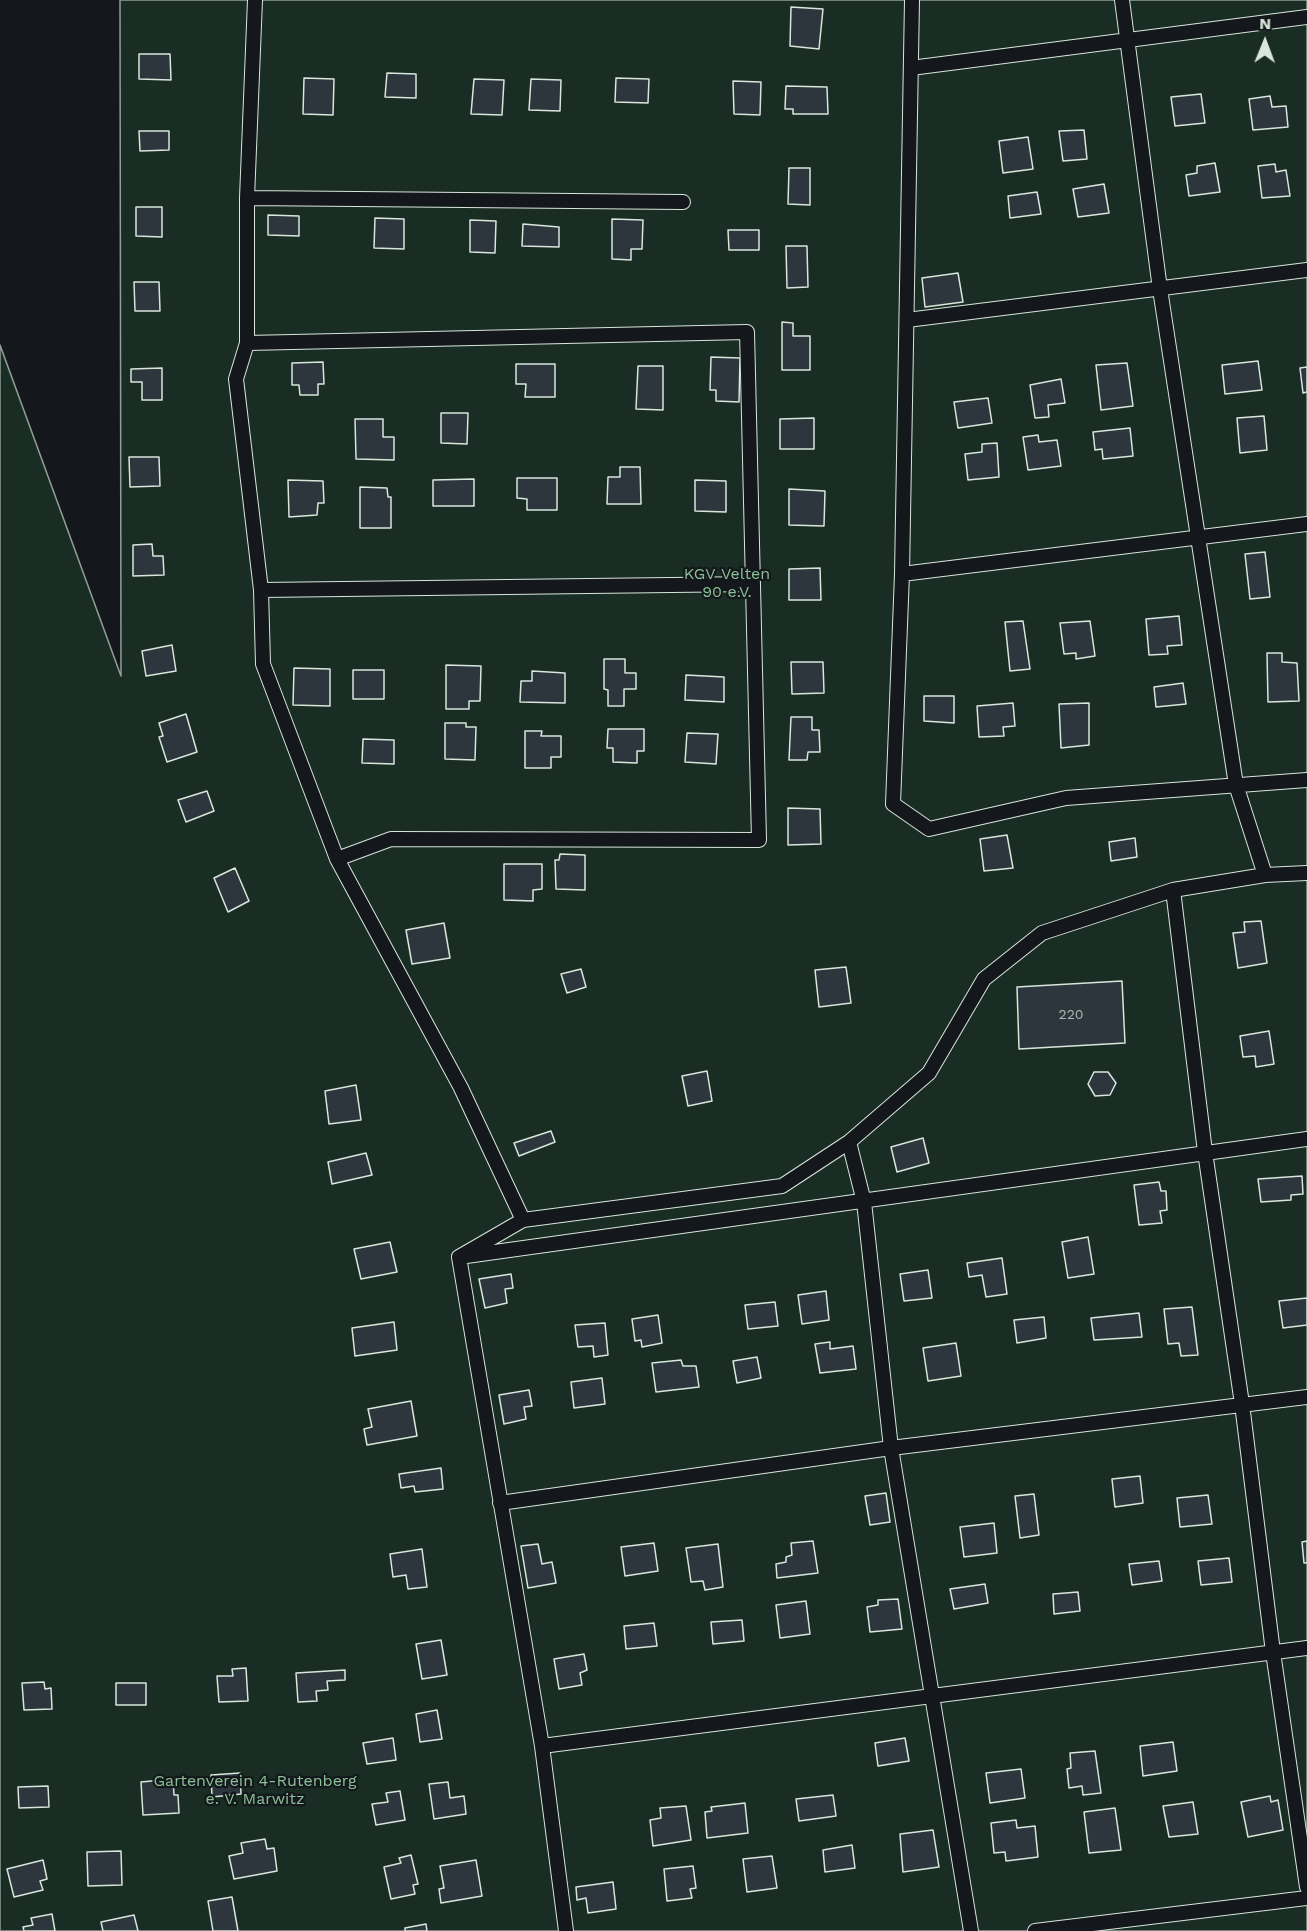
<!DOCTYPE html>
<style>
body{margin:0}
#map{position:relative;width:1307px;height:1931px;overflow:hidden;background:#14181c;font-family:"Work Sans",sans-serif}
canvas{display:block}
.north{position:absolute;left:1235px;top:12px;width:60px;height:60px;-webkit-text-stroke:4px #14181c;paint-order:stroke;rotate:1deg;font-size:16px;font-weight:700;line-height:24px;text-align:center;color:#d8e6dc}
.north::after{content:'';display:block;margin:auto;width:21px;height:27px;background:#d8e6dc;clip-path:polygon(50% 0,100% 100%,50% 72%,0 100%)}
</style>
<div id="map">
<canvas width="1307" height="1931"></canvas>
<div class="north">N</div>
</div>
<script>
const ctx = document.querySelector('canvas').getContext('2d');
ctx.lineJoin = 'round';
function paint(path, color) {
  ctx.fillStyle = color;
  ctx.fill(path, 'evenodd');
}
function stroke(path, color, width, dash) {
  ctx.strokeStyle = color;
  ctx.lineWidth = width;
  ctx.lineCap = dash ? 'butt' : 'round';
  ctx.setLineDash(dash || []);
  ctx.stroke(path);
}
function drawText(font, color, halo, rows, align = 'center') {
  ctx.font = font + ' "Work Sans",sans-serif';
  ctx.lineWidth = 4.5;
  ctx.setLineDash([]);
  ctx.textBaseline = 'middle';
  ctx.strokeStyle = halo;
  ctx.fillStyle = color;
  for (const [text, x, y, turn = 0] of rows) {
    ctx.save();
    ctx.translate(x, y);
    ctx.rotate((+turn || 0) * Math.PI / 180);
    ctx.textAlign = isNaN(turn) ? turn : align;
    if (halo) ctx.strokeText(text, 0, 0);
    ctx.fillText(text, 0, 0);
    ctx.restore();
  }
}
const green = new Path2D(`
 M120,0H1307V1931H0V345L121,676Z`);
const building = new Path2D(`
 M791,7L823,9L819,49L790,46Z
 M139,54H170L171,80L139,79Z
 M387,73L416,74V98L385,97Z
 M304,78L334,79L333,115L303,114Z
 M616,78L649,79L648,103L615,102Z
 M474,79L504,80L502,115L471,114Z
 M531,79L561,80L560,111L529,110Z
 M733,81L761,82L760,115L734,114Z
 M786,86L827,87L828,114H793V109H785Z
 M1201,94L1205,123L1175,126L1171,97Z
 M1270,96L1272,107L1286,106L1288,127L1253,130L1249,99Z
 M1084,130L1087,159L1063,161L1059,131Z
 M139,131H169V150L140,151Z
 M1028,137L1033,169L1003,173L999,141Z
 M1215,163L1220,192L1189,196L1186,175L1197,173V166Z
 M1275,164L1276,172L1286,170L1290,196L1262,198L1258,166Z
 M789,168H810V205L788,204Z
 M1104,184L1109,213L1078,217L1073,189Z
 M1037,192L1041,214L1010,218L1008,196Z
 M136,207H162V237L136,236Z
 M268,215L299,216V236L268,235Z
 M375,218L404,219V249L374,248Z
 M612,219L643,220L642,249H631V260L612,259Z
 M470,220L496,221L495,253L470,252Z
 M523,224L559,227V247L522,246Z
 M728,230H759V250H729Z
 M786,246H807L808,287L787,288Z
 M958,273L963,302L925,307L922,278Z
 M134,282H159L160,311H135Z
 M782,322L793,323V336H810V370H782Z
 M711,357L740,358L739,402L716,401V390H710Z
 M1258,361L1262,390L1225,394L1222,365Z
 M323,362L324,384H318V395H300L299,385H292V363Z
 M1127,363L1133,406L1101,410L1096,365Z
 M516,364H555V397H525L526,384H516Z
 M638,366H663V410L636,409Z
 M1307,367V392L1303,393L1300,368Z
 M162,368V400H142V382H131V369Z
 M1061,379L1065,403L1048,405L1049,417L1035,418L1030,385Z
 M988,398L992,423L958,428L954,402Z
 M441,413H468L467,444L441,443Z
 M1264,416L1267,450L1240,453L1237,418Z
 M814,418V449H780V419Z
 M355,419H383V437H394V460L356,459Z
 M1130,428L1133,456L1103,459L1102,449L1095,450L1093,432Z
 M1038,435L1039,442L1057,440L1061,466L1028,470L1023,437Z
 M997,443L999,477L968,480L965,454L982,452V444Z
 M129,457H159L160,486L130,487Z
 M620,467H640L641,504H607L608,477H620Z
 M517,478H557V510H527V499L517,498Z
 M474,479V506H433V480Z
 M288,480L323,481L324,503H318L317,515L289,517Z
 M695,480L726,481V512L695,511Z
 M360,487L387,488L388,497H391V528H360Z
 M789,489L825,491L824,526L789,525Z
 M152,544L153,556H163L164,575L133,576V545Z
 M1265,552L1270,597L1250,599L1245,554Z
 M820,568L821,600H789V569Z
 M1179,616L1182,645L1167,646L1168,654L1149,655L1146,619Z
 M1023,621L1030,669L1010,671L1005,622Z
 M1090,621L1095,656L1076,659V653L1064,654L1060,623Z
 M172,645L176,671L146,676L142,651Z
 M1267,653H1282V662L1297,663L1299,701L1268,702Z
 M604,659H625V673H636V689H624V706H608V690L604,689Z
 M791,662H823L824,693L792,694Z
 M446,665L481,666L480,701H469V709H446Z
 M294,668L330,669V706L293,705Z
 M353,670H384V699H353Z
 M532,671L565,673V703L520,702L521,681H532Z
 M686,675L724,677V702L685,700Z
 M1183,683L1186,704L1156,707L1154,687Z
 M924,696H954V723L924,721Z
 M1013,703L1015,726L1003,727L1004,736L979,737L977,706Z
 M1089,703V745L1061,748L1059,704Z
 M186,714L197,752L167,762L159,737L163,736L159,723Z
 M791,717H812V730H819L820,752H808L807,760H789Z
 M445,723H466V727H476L475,760L445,759Z
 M608,729H644V751H637V763L613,762V748H607Z
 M525,731H542L541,736H561V757H551V768H525Z
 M687,733L718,734L716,764L685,762Z
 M363,739L394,740V764L362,763Z
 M207,791L214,811L186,822L178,800Z
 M788,808L820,809L821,844L788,845Z
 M1007,835L1013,868L984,871L980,839Z
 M1135,838L1137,857L1111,861L1109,842Z
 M560,854L585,855V890L556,889L555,860H559Z
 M504,864H542V889L533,890V901L504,900Z
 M235,868L249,901L228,912L214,878Z
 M1261,921L1267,963L1238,968L1233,933L1245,932L1244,922Z
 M444,923L450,958L412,964L406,930Z
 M846,967L851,1003L819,1007L815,970Z
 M581,969L586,987L567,993L561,974Z
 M1122,981L1125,1043L1019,1049L1017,987Z
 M1269,1031L1274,1064L1256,1067L1255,1056L1243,1057L1240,1036Z
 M707,1071L712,1101L688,1106L682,1076Z
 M1094,1072H1108L1116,1083L1110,1095L1095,1096L1088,1084Z
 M356,1085L361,1120L329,1124L325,1091Z
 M551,1131L555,1142L519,1156L514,1143Z
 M923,1138L929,1163L897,1172L891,1147Z
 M366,1153L372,1175L332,1184L328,1162Z
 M1302,1176L1303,1194L1291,1195V1200L1261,1202L1258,1179Z
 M1159,1182L1161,1191H1166L1167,1210L1160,1211L1162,1223L1139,1225L1134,1185Z
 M1088,1237L1094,1274L1068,1278L1062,1242Z
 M390,1242L397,1272L361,1279L354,1249Z
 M1002,1258L1007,1294L986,1297L982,1275L969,1277L967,1263Z
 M928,1270L932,1298L904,1301L900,1274Z
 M511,1274L513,1288L505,1289L507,1303L485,1308L479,1279Z
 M826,1291L829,1320L802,1324L798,1295Z
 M1307,1298V1325L1283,1328L1279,1301Z
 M775,1302L778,1326L748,1329L745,1305Z
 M1192,1307L1198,1355L1181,1356L1179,1343L1168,1344L1164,1309Z
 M1139,1313L1142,1337L1094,1340L1091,1318Z
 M658,1315L662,1343L642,1347L641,1340L635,1341L632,1319Z
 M1044,1317L1046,1338L1017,1343L1014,1320Z
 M394,1322L397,1350L355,1356L352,1328Z
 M605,1323L608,1355L594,1357L593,1346L578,1347L575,1325Z
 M830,1342V1349L853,1346L856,1369L820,1373L815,1344Z
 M956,1343L961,1376L928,1381L923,1348Z
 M757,1357L761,1378L737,1383L733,1361Z
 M681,1360L683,1366H696L699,1387L656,1392L652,1363Z
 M602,1378L605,1404L574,1408L571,1382Z
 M529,1390L532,1406L524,1407L526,1419L504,1424L499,1395Z
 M411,1401L417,1436L367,1445L364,1429L372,1427L368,1409Z
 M441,1468L443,1489L415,1492L414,1486L401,1488L399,1474Z
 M1140,1476L1143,1503L1115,1507L1112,1479Z
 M886,1493L890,1522L870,1525L865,1496Z
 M1034,1494L1039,1535L1020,1538L1015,1496Z
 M1208,1495L1212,1524L1180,1527L1177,1498Z
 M994,1523L997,1553L964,1557L960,1527Z
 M813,1541L818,1573L777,1578L776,1564L786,1562V1557L792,1555L791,1543Z
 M1307,1541V1563H1304L1302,1542Z
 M654,1543L658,1571L625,1576L621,1547Z
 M538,1544L542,1564L552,1562L556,1583L528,1588L521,1546Z
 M718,1544L723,1587L705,1590L703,1581L691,1582L686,1548Z
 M422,1549L427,1587L408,1589L406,1575L393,1577L390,1554Z
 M1229,1558L1232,1582L1201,1585L1198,1561Z
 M1159,1561L1162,1581L1132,1585L1129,1564Z
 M985,1584L988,1603L954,1609L950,1589Z
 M1078,1592L1080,1611L1054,1614L1053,1594Z
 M898,1599L902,1629L870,1632L867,1607L878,1605V1600Z
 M806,1601L810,1634L780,1638L776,1605Z
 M742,1620L744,1641L713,1644L711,1622Z
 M654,1623L657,1646L626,1649L624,1626Z
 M441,1640L447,1675L422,1679L416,1644Z
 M584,1654L587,1670L580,1673L582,1685L559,1689L554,1659Z
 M246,1668L248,1701L219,1702L217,1676H233L232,1669Z
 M345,1670V1680L327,1681L328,1690L316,1691L317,1701L298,1702L296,1673Z
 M44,1682L45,1689L51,1688L52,1709L24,1710L22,1683Z
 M116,1683H146V1705H116Z
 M437,1710L442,1739L420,1742L416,1714Z
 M393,1738L396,1760L367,1764L363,1743Z
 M905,1738L909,1761L878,1766L875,1743Z
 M1173,1742L1177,1771L1143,1776L1140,1746Z
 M1095,1751L1101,1793L1083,1795L1082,1786L1069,1788L1067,1769L1071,1768L1070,1753Z
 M1021,1769L1025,1798L990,1803L986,1773Z
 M240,1773L241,1794L212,1797L211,1775Z
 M173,1779L174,1795H178L179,1813L143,1815L141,1782Z
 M448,1782L450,1798L464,1796L466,1814L434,1819L429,1784Z
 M48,1786L49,1807L19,1808L18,1787Z
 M400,1791L405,1820L376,1825L372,1804L388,1802L386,1793Z
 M833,1795L836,1816L799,1821L796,1799Z
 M1270,1796L1271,1802L1278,1800L1283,1830L1248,1837L1241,1802Z
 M1193,1802L1198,1834L1169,1837L1163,1806Z
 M745,1803L748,1833L707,1838L705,1812L712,1811L711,1807Z
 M686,1806L691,1840L653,1846L650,1820L661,1818L660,1808Z
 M1115,1808L1121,1850L1089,1853L1084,1812Z
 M1016,1820L1017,1828L1035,1826L1038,1857L1006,1861L1005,1852L994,1853L991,1823Z
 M933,1830L939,1867L903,1872L900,1834Z
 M265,1839L267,1849L274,1848L277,1871L234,1879L229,1856L243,1853L241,1843Z
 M852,1845L855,1868L825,1872L823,1850Z
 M121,1851L122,1885L88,1886L87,1852Z
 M411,1855L418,1884L413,1885L415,1894L391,1899L384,1867L401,1863L399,1858Z
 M772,1856L777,1888L747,1892L743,1859Z
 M43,1860L47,1879L40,1881L43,1890L14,1897L7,1869Z
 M476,1860L482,1896L441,1903L439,1889L444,1888L440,1866Z
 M693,1866L696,1888L690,1889L692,1898L667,1901L664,1869Z
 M613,1882L616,1909L588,1913L586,1898L577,1900L576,1887Z
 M232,1897L238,1931H213L208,1901Z
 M52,1914L55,1931H24L23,1927L33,1925L31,1918Z
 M134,1915L138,1931H103L101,1922Z
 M426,1924L427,1931H405V1928Z`);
const service = new Path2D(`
 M255,0L247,198V343L236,379L261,590L263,664L337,859L461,1088L523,1220L782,1186L849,1142L929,1073L984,979L1042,933L1173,890L1265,875L1307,873
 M912,0L902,574L893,804L929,829L1066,798L1307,780
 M1122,0L1160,289L1236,785L1265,875
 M911,68L1307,17
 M247,198L683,202
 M907,320L1307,270
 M247,343L747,332L759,840L391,839L337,859
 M902,574L1307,524
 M261,590L753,584
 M1173,890L1205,1152L1242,1404L1273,1652L1307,1887
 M849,1142L864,1202L891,1448L971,1931
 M523,1220L459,1257L542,1746L566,1931
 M459,1257L1307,1139
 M500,1503L891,1448L1307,1397
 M542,1746L1307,1648
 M1035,1931L1307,1898`);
const numberNames = [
 ["220",1071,1015]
];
const parkNames = [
 ["KGV Velten",727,574],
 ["90 e.V.",727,592],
 ["Gartenverein 4-Rutenberg",255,1781],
 ["e. V. Marwitz",255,1799]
];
paint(green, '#1a2d24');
stroke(green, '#939e99', 1.5);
paint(building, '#2c363c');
stroke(building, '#d8e6dc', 1.5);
stroke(service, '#d8e6dc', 16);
stroke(service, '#14181c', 14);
drawText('14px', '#adbab4', null, numberNames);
drawText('16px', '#8ac095', '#14181c', parkNames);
</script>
